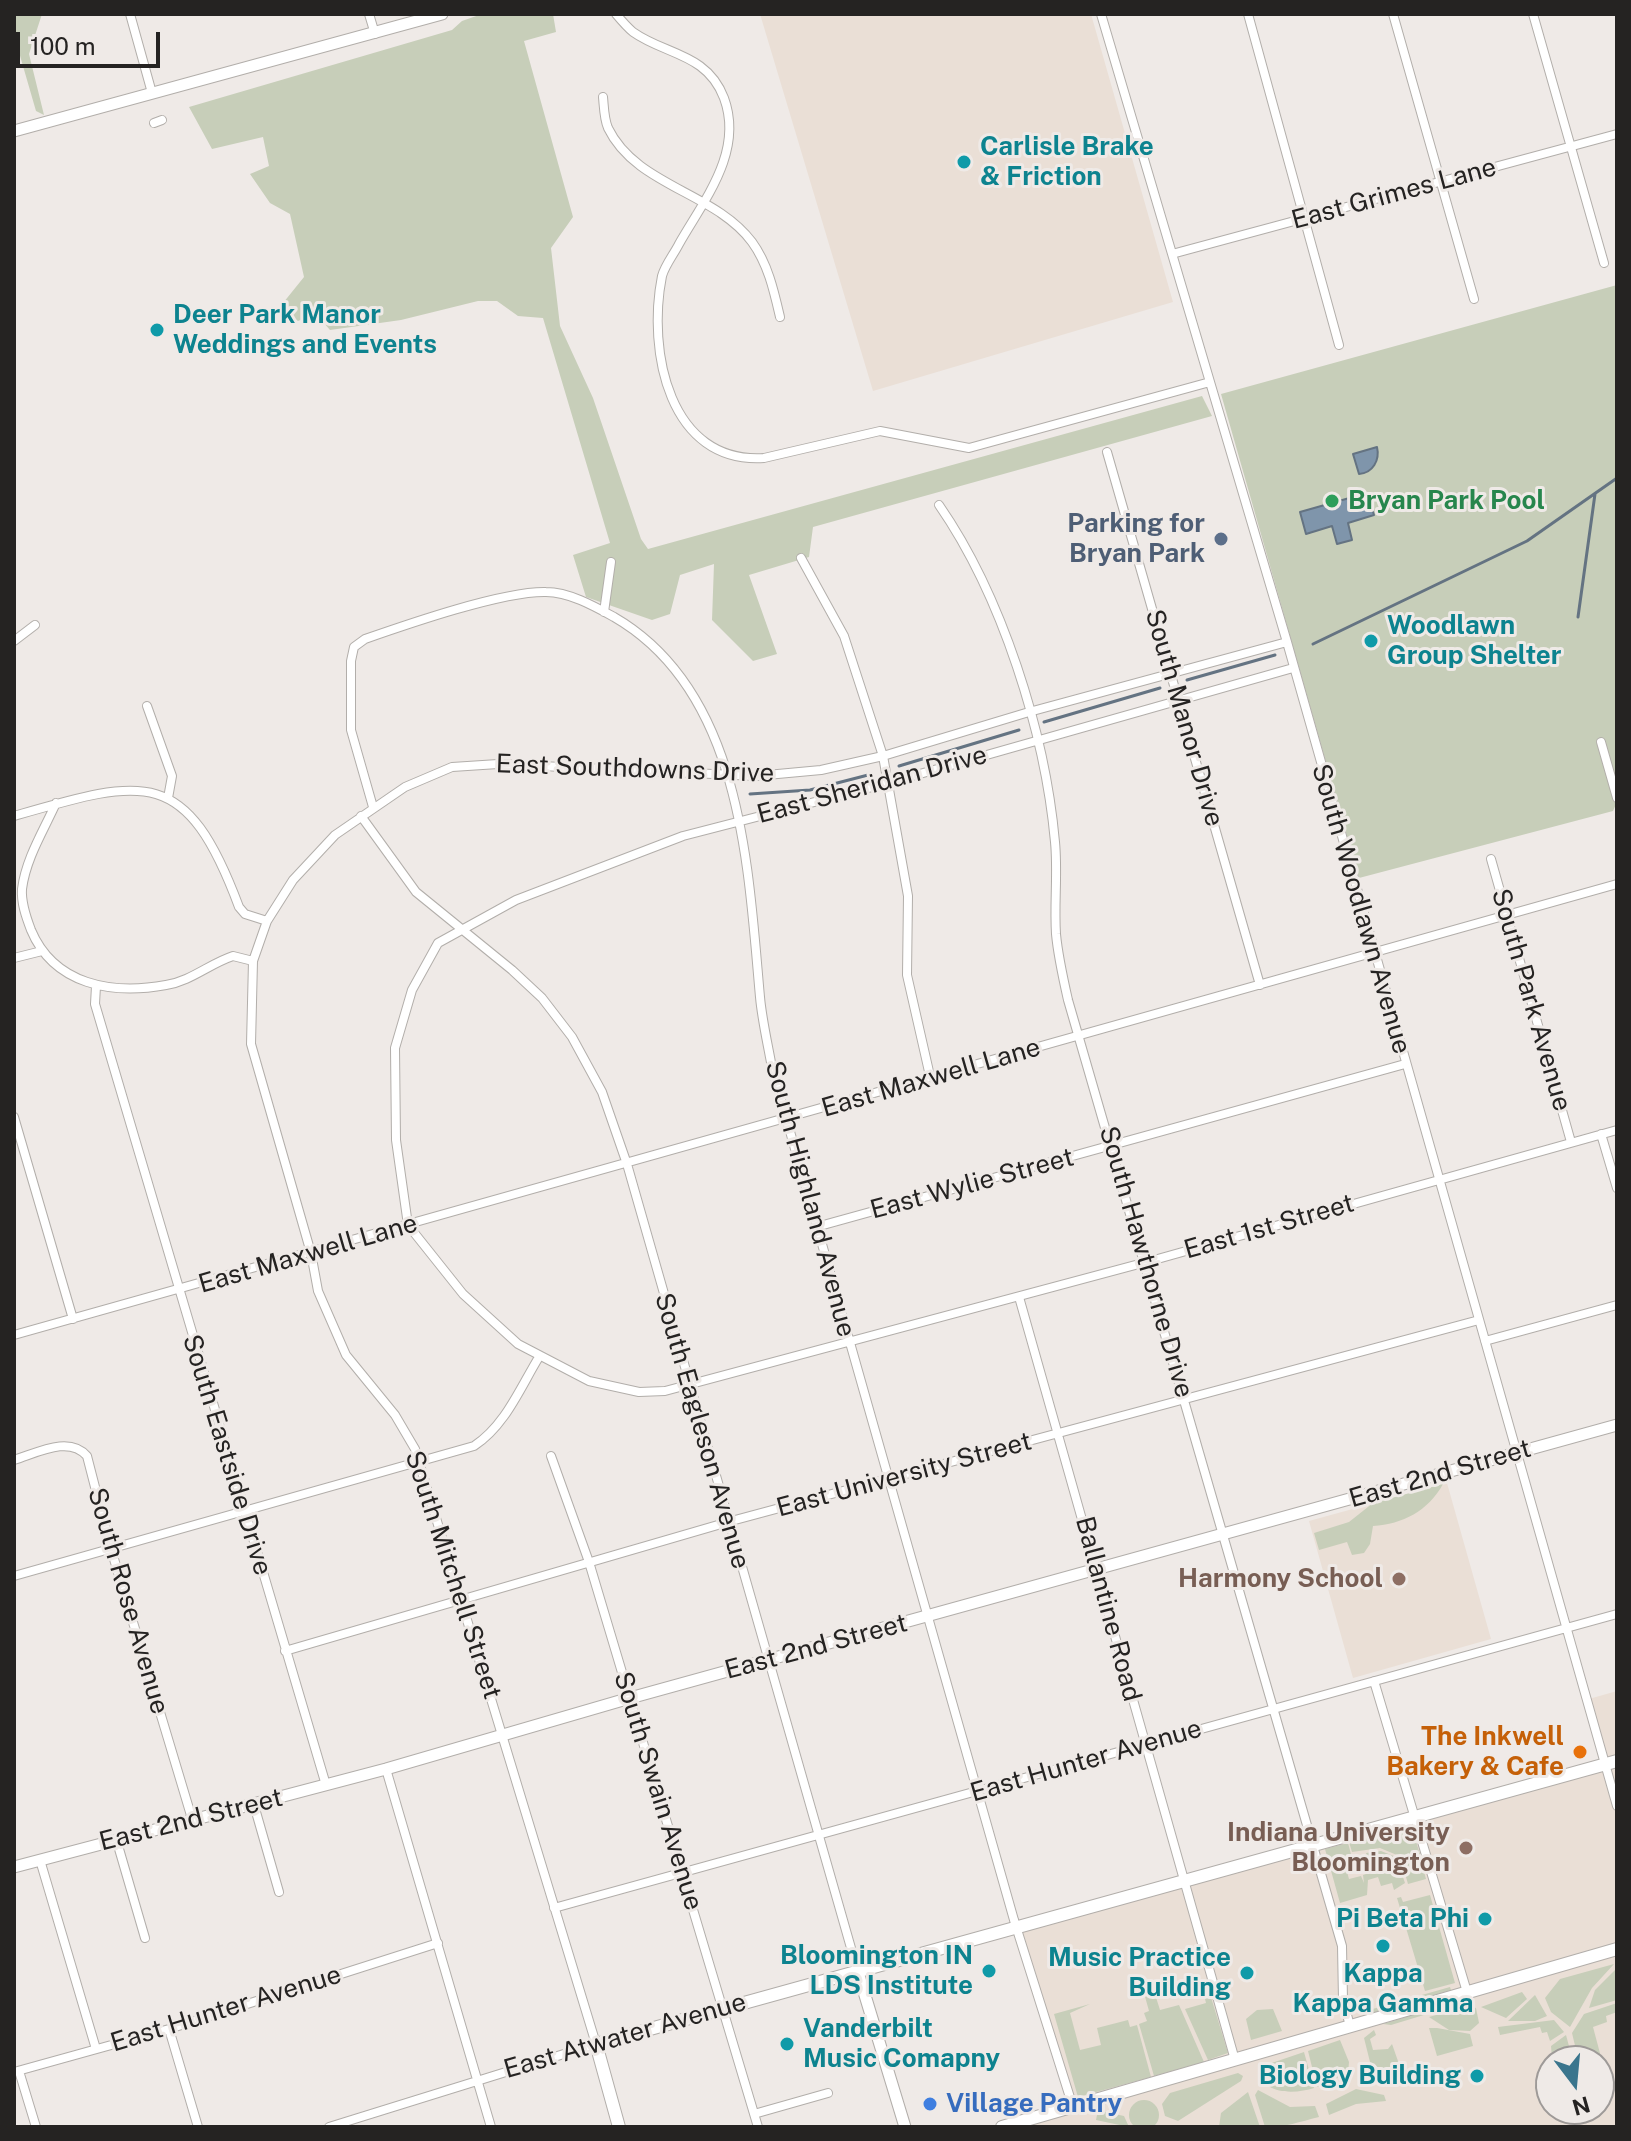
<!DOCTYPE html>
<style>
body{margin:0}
#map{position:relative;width:1631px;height:2141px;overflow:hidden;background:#efeae7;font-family:"Public Sans",sans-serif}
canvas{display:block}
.frame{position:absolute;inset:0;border:16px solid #252322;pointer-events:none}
.north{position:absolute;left:1535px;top:2045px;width:80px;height:80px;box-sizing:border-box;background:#efeae7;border:2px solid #9e9a98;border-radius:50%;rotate:164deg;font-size:22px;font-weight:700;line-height:32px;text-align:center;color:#252322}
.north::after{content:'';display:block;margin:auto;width:28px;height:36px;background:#3a758d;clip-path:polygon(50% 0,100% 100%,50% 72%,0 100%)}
.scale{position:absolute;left:16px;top:32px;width:144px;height:36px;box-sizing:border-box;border:4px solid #252322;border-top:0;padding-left:10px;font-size:24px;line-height:28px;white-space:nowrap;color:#252322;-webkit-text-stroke:6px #efeae7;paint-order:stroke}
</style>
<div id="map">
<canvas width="1631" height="2141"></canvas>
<div class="frame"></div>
<div class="north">N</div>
<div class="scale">100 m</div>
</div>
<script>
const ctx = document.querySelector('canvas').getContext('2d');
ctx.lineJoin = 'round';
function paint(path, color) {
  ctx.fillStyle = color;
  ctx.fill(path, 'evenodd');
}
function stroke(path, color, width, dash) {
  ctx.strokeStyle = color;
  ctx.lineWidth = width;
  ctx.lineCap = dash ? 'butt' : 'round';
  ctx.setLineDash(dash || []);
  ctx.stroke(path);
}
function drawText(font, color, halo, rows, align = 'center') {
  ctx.font = font + ' "Public Sans",sans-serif';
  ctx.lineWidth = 6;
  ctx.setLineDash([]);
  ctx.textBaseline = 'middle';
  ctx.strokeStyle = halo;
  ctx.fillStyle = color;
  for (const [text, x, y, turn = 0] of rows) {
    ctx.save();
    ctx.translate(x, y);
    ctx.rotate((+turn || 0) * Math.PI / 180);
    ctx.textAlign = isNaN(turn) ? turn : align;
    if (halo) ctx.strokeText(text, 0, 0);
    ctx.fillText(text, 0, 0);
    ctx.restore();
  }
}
const built = new Path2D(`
 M760,14H1091L1173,302L873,391Z
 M1447,1483L1491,1639L1353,1678L1309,1521Z
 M1617,1691V2127H1011L1077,2109L1021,1929L1609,1768L1589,1699ZM1551,2061H1599V2109H1551Z`);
const green = new Path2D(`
 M14,14H42L29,54L44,115L36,111L14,35Z
 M482,14H553L556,32L524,41L573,217L551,248L560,326L593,398L641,539L648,549L1202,396L1212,416L813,527L809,557L749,575L777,654L753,661L712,620L714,564L680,575L670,614L652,620L586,597L573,555L610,543L543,318L518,316L497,301H478L401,320L330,330L316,314L298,321L279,308L304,277L290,214L270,203L250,174L269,166L263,137L212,149L189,107L452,30L462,21Z
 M1617,285V802L1613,811L1359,878L1221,394Z
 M1443,1484C1428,1511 1403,1524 1373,1526L1370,1544L1364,1553L1352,1555L1347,1542L1319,1550L1314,1533L1349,1522L1373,1503Z
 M1411,1825L1422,1861L1409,1860L1380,1848L1352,1852L1349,1842Z
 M1348,1843L1352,1858L1344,1861L1349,1879L1361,1876L1364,1883L1363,1875L1372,1872L1366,1853L1381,1851L1396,1857L1405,1883L1394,1890L1392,1883L1381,1886L1378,1877L1368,1880L1367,1895L1340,1903L1325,1849Z
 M1402,1863L1422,1864L1426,1879L1408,1884Z
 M1430,1895L1455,1983L1425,1991L1397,1898L1401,1897L1403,1902Z
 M1614,1964L1592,1988L1570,2027L1551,2012L1545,1998L1560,1979Z
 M1615,1970L1617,2000L1589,2008L1595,1990Z
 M1450,1987L1451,1990L1363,2016L1362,2012Z
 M1154,1991L1160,2010L1179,2005L1204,2062L1154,2076L1139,2024L1147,2021L1144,2013L1149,2011L1144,1993Z
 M1522,1992L1527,1999L1506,2018L1481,2007Z
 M1210,1994L1228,2053L1208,2060L1185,2009L1206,2003L1204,1995Z
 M1535,1995L1547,2016L1535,2021H1508Z
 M1459,2001L1460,2004L1391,2025L1383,2024Z
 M1617,2003V2012L1606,2016L1607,2022L1593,2027L1605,2072L1599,2073V2061L1578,2058L1572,2033L1584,2014Z
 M1090,2004L1070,2013L1080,2050L1101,2045L1097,2028L1128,2020L1130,2027L1137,2025L1151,2077L1078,2097L1054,2014Z
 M1468,2006L1476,2008L1479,2023L1470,2031L1449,2030L1429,2017Z
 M1273,2009L1282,2031L1251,2040L1246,2019L1257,2010Z
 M1554,2020L1564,2032L1550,2041L1547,2032L1542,2033L1540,2027L1500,2035L1498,2027Z
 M1437,2028L1470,2034L1473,2046L1437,2056L1429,2028Z
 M1374,2030L1376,2035L1370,2039L1373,2050L1388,2049L1392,2044L1405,2081L1403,2084L1370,2062L1364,2038Z
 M1566,2035L1573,2061H1564L1559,2056L1552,2058L1551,2046Z
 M1340,2040L1349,2062L1348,2073L1317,2087L1308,2051Z
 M1304,2052L1314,2088C1296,2094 1259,2096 1260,2067Z
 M1238,2073L1243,2076L1241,2081L1178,2121L1165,2116L1162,2104L1170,2093Z
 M1356,2089L1384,2095L1386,2101L1356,2104L1329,2115L1326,2104Z
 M1258,2090L1290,2107L1315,2106L1319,2117C1299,2122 1286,2127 1265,2127L1255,2095Z
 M1248,2092L1260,2127H1219L1221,2113Z
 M1129 2115a15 15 0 1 1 30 0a15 15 0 1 1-30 0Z
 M1105,2112L1124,2116L1129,2127L1096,2120L1097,2115Z`);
const water = new Path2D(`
 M1377,447C1380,460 1373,473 1359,474L1353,454Z
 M1367,493L1374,515L1348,523L1352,540L1337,544L1332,526L1306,534L1300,512Z`);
const stream = new Path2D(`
 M1578,617L1595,494
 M1313,644L1527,541L1617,478
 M1187,680L1275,655
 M1044,722L1160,688
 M899,766L1019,730
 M750,794L810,790L872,774`);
const street = new Path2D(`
 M130,14L152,93
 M369,14L375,34
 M616,14C621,20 627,27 633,32C665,55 707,53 724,98C744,152 704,200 679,244C674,254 665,265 662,276C647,351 669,464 764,458L880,431L969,448L1210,382
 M1101,14L1287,642L1617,1806
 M1248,14L1339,345
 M1393,14L1474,299
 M1533,14L1604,263
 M603,97C604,107 604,119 608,128C636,186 715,192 752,242C768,264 774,291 780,317
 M154,123L162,120
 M1172,254L1617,134
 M1107,452L1260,985
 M939,505C1002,596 1045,732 1055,842C1058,873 1054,903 1056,934C1058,956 1063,978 1068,1000L1342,1946L1343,2000L1350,2026
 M801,558L844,636L883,756L908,896L907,975L930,1076
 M604,612L611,562
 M14,641L35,625
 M1293,668L888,783L683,836L516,900L438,943L412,990L395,1048L396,1140L408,1225L463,1294L518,1344L589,1381L639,1392L665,1391L1154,1260L1617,1130
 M147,706L172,776L168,798
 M1601,742L1617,798
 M56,803C44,830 26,858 22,889C21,903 26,917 31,930C54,985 112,995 166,985C191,981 209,964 233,956L253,961
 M373,807L351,730V661L354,647L365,639C408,624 503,591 546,592C569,592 594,606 614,617C742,691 748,865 760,997C762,1020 768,1045 772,1068L1014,1920L1073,2107
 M14,816C145,778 186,765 239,907L245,914L267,921L253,961L251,1044L311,1253L318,1291L346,1355L395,1415L415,1449L596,2044L329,2127
 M361,816L416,892L512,970L542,998L572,1037L602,1092L627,1164L857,1969
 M1491,859L1571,1142
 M267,921L293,880L335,835L405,787L452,767L498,764L756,776L821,770L883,756L1029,712L1287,642
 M14,958L42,951
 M96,986L95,1004L326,1785
 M14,1117L73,1319
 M1601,1134L1617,1188
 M816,1227L1405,1064
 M1019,1297L1235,2060
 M14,1335L1617,884
 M1485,1341L1617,1305
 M551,1456L589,1562L758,2127
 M14,1460C37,1453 69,1435 87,1456L111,1549L193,1822
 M14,1576L474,1446C505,1426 520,1388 539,1357
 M285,1651L735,1520L1479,1320
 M1374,1681L1467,1992
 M386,1769L491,2127
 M254,1805L279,1892
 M117,1842L145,1938
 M40,1860L96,2049
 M554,1908L1617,1614
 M169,2029L198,2127
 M19,2071L36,2127
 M14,2072L169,2029L438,1943
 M754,2114L828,2093`);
const secondary = new Path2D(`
 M14,131L442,14
 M14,1867L386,1769L630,1698L1617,1425
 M857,1969L905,2127`);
const primary = new Path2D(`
 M619,2127L596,2044L1617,1761
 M1002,2127L1617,1949`);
const markers = [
 [964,162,8,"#0f9aa8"],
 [157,330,8,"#0f9aa8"],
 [1332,501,8,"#2e9e5b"],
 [1221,539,8,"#5c6f8a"],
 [1371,641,8,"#0f9aa8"],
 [1399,1579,8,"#8d6e63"],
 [1580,1752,8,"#e8710a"],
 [1466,1848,8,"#8d6e63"],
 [1485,1919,8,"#0f9aa8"],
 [1383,1946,8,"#0f9aa8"],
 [989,1971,8,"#0f9aa8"],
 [1247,1973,8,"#0f9aa8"],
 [787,2044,8,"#0f9aa8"],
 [1477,2076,8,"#0f9aa8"],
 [930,2104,8,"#3f7fe0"]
];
const cultureNames = [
 ["Carlisle Brake",980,147],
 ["& Friction",980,177],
 ["Deer Park Manor",173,315],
 ["Weddings and Events",173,345],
 ["Woodlawn",1387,626],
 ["Group Shelter",1387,656],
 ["Pi Beta Phi",1469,1919,"right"],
 ["Bloomington IN",973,1956,"right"],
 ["LDS Institute",973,1986,"right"],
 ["Music Practice",1231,1958,"right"],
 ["Building",1231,1988,"right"],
 ["Kappa",1383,1974,"center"],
 ["Kappa Gamma",1383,2004,"center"],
 ["Vanderbilt",803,2029],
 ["Music Comapny",803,2059],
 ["Biology Building",1461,2076,"right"]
];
const streetNames = [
 ["East Grimes Lane",1394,194,-15],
 ["South Manor Drive",1184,718,74],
 ["East Southdowns Drive",635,769,2],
 ["East Sheridan Drive",872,785,-15],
 ["South Woodlawn Avenue",1361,909,74],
 ["South Park Avenue",1531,1000,74],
 ["East Maxwell Lane",931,1078,-16],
 ["East Wylie Street",972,1184,-15],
 ["South Highland Avenue",810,1199,75],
 ["East 1st Street",1269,1227,-16],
 ["East Maxwell Lane",308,1254,-16],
 ["South Hawthorne Drive",1146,1262,74],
 ["South Eagleson Avenue",702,1431,74],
 ["South Eastside Drive",227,1455,73],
 ["East 2nd Street",1440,1474,-16],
 ["East University Street",904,1475,-15],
 ["South Mitchell Street",453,1575,72],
 ["South Rose Avenue",128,1601,74],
 ["Ballantine Road",1108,1609,75],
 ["East 2nd Street",816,1647,-15],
 ["East Hunter Avenue",1086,1761,-16],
 ["South Swain Avenue",658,1791,73],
 ["East 2nd Street",191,1820,-14],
 ["East Hunter Avenue",226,2009,-17],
 ["East Atwater Avenue",625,2036,-16]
];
const leisureNames = [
 ["Bryan Park Pool",1348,501]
];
const serviceNames = [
 ["Parking for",1205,524],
 ["Bryan Park",1205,554]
];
const educationNames = [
 ["Harmony School",1383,1579],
 ["Indiana University",1450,1833],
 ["Bloomington",1450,1863]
];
const foodNames = [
 ["The Inkwell",1564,1737],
 ["Bakery & Cafe",1564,1767]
];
const shopNames = [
 ["Village Pantry",946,2104]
];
paint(built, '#eadfd6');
paint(green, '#c7ceb9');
paint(water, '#7f95ab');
stroke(water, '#647382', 2);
stroke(stream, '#647382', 3);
stroke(street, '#b2aeaa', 10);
stroke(secondary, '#b2aeaa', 13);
stroke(primary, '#b2aeaa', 14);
stroke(street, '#fff', 8);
stroke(secondary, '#fff', 11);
stroke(primary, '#fff', 12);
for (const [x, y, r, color] of markers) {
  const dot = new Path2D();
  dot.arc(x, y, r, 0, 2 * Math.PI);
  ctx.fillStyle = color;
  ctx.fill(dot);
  stroke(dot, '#efeae7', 3);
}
drawText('bold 26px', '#0d838f', '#efeae7', cultureNames, 'left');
drawText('26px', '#252322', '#efeae7', streetNames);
drawText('bold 26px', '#27864d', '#efeae7', leisureNames, 'left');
drawText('bold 26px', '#4e5e75', '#efeae7', serviceNames, 'right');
drawText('bold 26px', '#785e54', '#efeae7', educationNames, 'right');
drawText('bold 26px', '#c56008', '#efeae7', foodNames, 'right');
drawText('bold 26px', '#366cbe', '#efeae7', shopNames, 'left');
</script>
